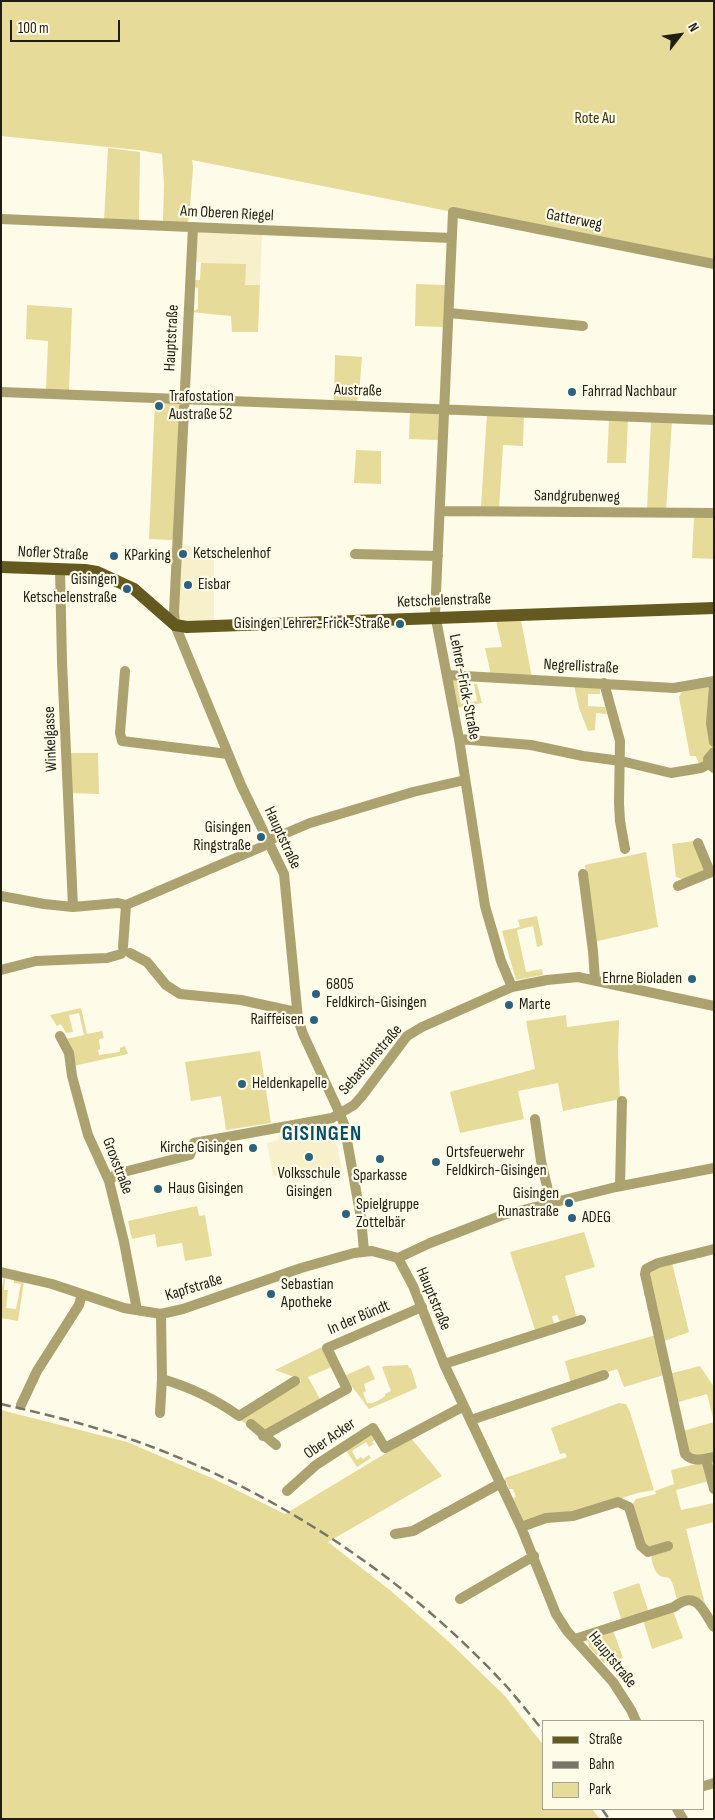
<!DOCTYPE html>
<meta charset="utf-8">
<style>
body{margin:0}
#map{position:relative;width:715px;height:1820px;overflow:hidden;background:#fefbe9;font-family:"Sofia Sans Condensed",sans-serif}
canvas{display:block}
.frame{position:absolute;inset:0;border:2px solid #201e13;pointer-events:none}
.legend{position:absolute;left:542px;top:1720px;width:162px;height:90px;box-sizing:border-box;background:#fefbe9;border:1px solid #a5a393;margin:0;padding:6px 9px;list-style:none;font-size:15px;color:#201e13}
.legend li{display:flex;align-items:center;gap:10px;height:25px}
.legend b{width:25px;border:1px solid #a5a393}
.north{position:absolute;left:655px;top:10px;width:50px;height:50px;-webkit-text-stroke:4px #fefbe9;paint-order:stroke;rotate:60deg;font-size:14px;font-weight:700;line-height:20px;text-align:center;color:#201e13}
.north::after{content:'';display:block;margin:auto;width:18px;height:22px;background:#201e13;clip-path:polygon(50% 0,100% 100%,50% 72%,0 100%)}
.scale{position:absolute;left:10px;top:20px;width:110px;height:22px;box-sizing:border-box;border:2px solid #201e13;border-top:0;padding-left:6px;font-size:15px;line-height:18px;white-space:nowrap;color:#201e13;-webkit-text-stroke:4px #fefbe9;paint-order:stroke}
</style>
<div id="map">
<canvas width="715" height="1820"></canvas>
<div class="frame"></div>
<ul class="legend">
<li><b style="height:6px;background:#64591e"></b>Straße</li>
<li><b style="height:6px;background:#787668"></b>Bahn</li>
<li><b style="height:14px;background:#e7db99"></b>Park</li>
</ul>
<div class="north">N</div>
<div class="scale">100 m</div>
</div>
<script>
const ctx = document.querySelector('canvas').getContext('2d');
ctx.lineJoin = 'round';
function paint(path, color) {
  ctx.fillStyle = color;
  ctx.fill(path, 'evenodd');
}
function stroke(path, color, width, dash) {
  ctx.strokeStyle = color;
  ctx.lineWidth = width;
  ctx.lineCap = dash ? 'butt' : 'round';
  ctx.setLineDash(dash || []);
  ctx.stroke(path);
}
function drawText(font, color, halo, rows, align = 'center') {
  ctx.font = font + ' "Sofia Sans Condensed",sans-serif';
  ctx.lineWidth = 4.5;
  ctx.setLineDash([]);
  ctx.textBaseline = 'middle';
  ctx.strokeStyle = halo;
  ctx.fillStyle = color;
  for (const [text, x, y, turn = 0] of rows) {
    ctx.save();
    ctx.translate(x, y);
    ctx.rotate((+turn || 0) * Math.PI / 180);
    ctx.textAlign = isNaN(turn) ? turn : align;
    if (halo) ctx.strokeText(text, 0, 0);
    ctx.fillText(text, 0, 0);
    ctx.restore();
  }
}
const built = new Path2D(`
 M196,231L262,234L260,285L200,283L201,262L193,261Z
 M180,546L214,547V620L183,622L178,619Z
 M332,1124L343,1174L290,1183L288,1173L273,1176L267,1143L279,1140L278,1135Z`);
const green = new Path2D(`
 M1,1H714V260L453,212L192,160L193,168L189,219L187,223H166L163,220L164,185L162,154L138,150L1,136Z
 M108,148L140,152L139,222L104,221Z
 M201,263L246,264L245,285H260L258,332H232L231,316L191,312L198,309V288L192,287V280H200Z
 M416,284L445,285L443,327L415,326Z
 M27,305L72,308L69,390H46L48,341L26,339Z
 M335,355L362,357L359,395L356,403L334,402Z
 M155,400L178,403L180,407L175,538L171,540L149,539Z
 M410,411L437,413L439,415L438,440L409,439Z
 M487,414L524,415L523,446L503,445L499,509L482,508L481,506Z
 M609,419L628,420L626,463H607Z
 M651,421H672L666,511L647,510Z
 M356,450L381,451V484L354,483Z
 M694,516H714V559L692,558Z
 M521,620L532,678L491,675L485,648L502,647L496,621Z
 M452,679L464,680L467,692L459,693L461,704L477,701L474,684H477L482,703L457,708Z
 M574,685L600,687V694H588V706L605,707L607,714L596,713L595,730L588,731L579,708Z
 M708,685L710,686L709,724L712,750L707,761L699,765L696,756H690L679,697L682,692Z
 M68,753H98L99,794L69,793Z
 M694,841L706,869L685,880L676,877L672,844Z
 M646,852L658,927L594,942L585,865Z
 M537,916L543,945L537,947L533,926L517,930L526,972L542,969L543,975L516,980L502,931L520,927L518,920Z
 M81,1008L87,1034L102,1031L104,1038L99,1039L100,1049L98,1050L99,1055L120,1052V1048L125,1046L128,1054L73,1066L66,1039L84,1035L79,1013L69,1015L73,1032L66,1033L61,1024L57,1026L50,1015Z
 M566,1015L567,1027L619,1020L618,1053L620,1099L563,1111L558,1083L518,1091L524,1119L460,1133L450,1092L535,1069L526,1021Z
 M260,1051L271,1123L226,1130L221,1096L191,1101L185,1062Z
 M197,1206L199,1216L205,1215L212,1256L185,1261L182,1243L157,1247L155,1234L132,1239L128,1221Z
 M584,1232L595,1267L565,1276L577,1319L560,1322L557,1315L552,1316L555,1327L536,1333L510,1252Z
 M672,1263L689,1332L662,1342L649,1278L650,1271Z
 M4,1276L5,1277L4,1290H8L6,1308L16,1309L21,1284L14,1283V1279L24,1281L18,1321L1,1318V1294Z
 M656,1335L664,1375L624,1387L617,1369L571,1384L565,1361Z
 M324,1346L334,1366L308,1377L321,1401L266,1431L252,1423L246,1424L238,1418L302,1380L275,1370Z
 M369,1365L375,1379L364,1384L366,1391L363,1393L367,1403C374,1404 380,1400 385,1396V1394L391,1391L382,1367L385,1366L408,1365L409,1368H411L417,1388L369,1409L344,1376Z
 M700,1366L714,1387V1422L707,1394L675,1403L669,1374Z
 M619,1403L626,1404L630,1412L654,1490L638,1493L570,1514L524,1521L513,1498L516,1497L513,1489H509L505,1478L567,1457L565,1453L560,1454L551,1428Z
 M1,1410L127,1442L214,1479L285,1514L411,1438L442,1476L328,1542L391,1591L448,1641L505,1696L544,1746V1809H592L600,1819H1Z
 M714,1422V1454L696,1458L688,1451L683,1431Z
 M372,1434L377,1438L372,1442L374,1444L369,1447L366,1442L352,1451L357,1460L361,1457L363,1459L369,1455L371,1458L357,1467L345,1449Z
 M700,1463L703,1464L709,1481L676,1490L681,1510L714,1503V1522L686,1529L706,1608L679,1602C674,1595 675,1586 670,1579C667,1576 662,1578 659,1575C653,1571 650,1555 652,1549L644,1545L632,1505L636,1499L656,1494L655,1491L674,1484L671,1470Z
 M639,1583L649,1613L622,1622L613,1592Z
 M673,1611L683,1638L652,1649L643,1620Z
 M613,1630L623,1658L604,1663L589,1647L588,1640Z`);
const minor = new Path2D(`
 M1,219L451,238
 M193,227L174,612L175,625L241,785L284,874L298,1019L303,1034L340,1114L344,1124L361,1218L364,1251
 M449,313L583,326
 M1,392L714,420
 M440,511L714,513
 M355,554L438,556
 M60,570L62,662L73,907
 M125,671L120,733L122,741L228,754
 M447,675L674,688L714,681
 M604,683L620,741L619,803L620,821L625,849
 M714,687L711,723L714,742
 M459,739L531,745L583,756L621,761L671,773L701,768L709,764
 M714,752L708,759L709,764L714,768
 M698,843L710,872
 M583,874L593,951L595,980
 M678,886L714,871
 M1,896L44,904L73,907L118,903L126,905
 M126,905L266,845L272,839L310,823L413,792L465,780
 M123,947L126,905
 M130,953L147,962L166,985L180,994L241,1000L296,1012
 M1,970L36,961L107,958L121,954
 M512,987L501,961L485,906L459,739L435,614L453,212L714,264
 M60,1036L69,1053L72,1076L88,1135L109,1181L124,1242L137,1310
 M535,1119L541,1161L551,1203
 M109,1181L116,1174L190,1155L194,1143L332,1118L354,1105L362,1096L407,1036L422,1027L512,987L547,980L578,977L714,1006
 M620,1186L622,1101
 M714,1249L658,1263L646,1269L645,1274L685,1454C693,1463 703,1459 714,1457
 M398,1258L430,1243L503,1215L616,1187L714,1168
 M1,1272L52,1284L124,1308L161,1314L183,1309L301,1268L354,1253L372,1251L398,1258L413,1286L444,1364L521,1527L556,1614L567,1631L613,1682L631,1710L636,1721
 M444,1364L581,1320
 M162,1379C190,1387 215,1399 239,1416L295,1381
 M21,1405L37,1371L79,1305L82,1294
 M160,1413L162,1379L161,1314
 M471,1420L604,1375
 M251,1424L276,1445
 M263,1436L347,1389L327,1348L422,1307
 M706,1459L714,1489
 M287,1491L316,1465L373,1428L385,1448L464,1406
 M521,1527L546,1518L573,1516L618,1502L629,1507L641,1546L648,1552L668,1546
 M395,1534L413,1531L501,1483
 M460,1599L534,1556
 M575,1639L674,1607C697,1589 703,1611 714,1627
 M704,1786L714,1783
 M677,1809L683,1819`);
const major = new Path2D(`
 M1,567L85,570L97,572L134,589L175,625L187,627L714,608`);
const rail = new Path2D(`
 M1,1404C45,1414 90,1425 133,1440C275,1490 406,1577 508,1688C520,1702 532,1717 544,1732
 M602,1809L609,1819`);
const markers = [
 [572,392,5,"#2b627d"],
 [159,406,5,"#2b627d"],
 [183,554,5,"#2b627d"],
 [114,556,5,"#2b627d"],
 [188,585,5,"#2b627d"],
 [127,589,5,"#2b627d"],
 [400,624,5,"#2b627d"],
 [261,837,5,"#2b627d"],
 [692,979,5,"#2b627d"],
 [316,994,5,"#2b627d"],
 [509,1005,5,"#2b627d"],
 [314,1020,5,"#2b627d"],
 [242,1084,5,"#2b627d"],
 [253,1148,5,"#2b627d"],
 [309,1157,5,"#2b627d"],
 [380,1159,5,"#2b627d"],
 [436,1162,5,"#2b627d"],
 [158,1189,5,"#2b627d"],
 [569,1203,5,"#2b627d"],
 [346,1214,5,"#2b627d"],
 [572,1218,5,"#2b627d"],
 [271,1294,5,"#2b627d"]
];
const parkNames = [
 ["Rote Au",595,119]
];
const streetNames = [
 ["Am Oberen Riegel",227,214,3],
 ["Gatterweg",574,220,11],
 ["Hauptstraße",172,338,-87],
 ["Austraße",358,391,2],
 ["Sandgrubenweg",577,497,1],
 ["Nofler Straße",53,554,3],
 ["Ketschelenstraße",444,601,-2],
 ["Negrellistraße",581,667,3],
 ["Lehrer-Frick-Straße",464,687,79],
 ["Winkelgasse",51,739,-92],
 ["Hauptstraße",282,838,65],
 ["Sebastianstraße",371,1060,-49],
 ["Groxstraße",117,1166,69],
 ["Kapfstraße",194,1288,-17],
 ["Hauptstraße",433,1299,67],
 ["In der Bündt",359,1318,-23],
 ["Ober Acker",330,1439,-35],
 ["Hauptstraße",612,1660,51]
];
const poiNames = [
 ["Fahrrad Nachbaur",582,392],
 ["Trafostation",169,397],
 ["Austraße 52",169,415],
 ["Ketschelenhof",193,554],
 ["KParking",124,556],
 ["Gisingen",117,580,"right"],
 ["Ketschelenstraße",117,598,"right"],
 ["Eisbar",198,585],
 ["Gisingen Lehrer-Frick-Straße",390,624,"right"],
 ["Gisingen",251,828,"right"],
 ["Ringstraße",251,846,"right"],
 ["Ehrne Bioladen",682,979,"right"],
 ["6805",326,985],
 ["Feldkirch-Gisingen",326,1003],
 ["Marte",519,1005],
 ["Raiffeisen",304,1020,"right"],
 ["Heldenkapelle",252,1084],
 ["Kirche Gisingen",243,1148,"right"],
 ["Ortsfeuerwehr",446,1153],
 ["Feldkirch-Gisingen",446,1171],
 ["Volksschule",309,1174,"center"],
 ["Gisingen",309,1192,"center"],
 ["Sparkasse",380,1176,"center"],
 ["Haus Gisingen",168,1189],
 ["Gisingen",559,1194,"right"],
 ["Runastraße",559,1212,"right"],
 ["Spielgruppe",356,1205],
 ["Zottelbär",356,1223],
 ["ADEG",582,1218],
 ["Sebastian",281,1285],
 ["Apotheke",281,1303]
];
const districtNames = [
 ["GISINGEN",322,1135]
];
paint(built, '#f7f0ca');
paint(green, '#e7db99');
stroke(minor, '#aca26f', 10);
stroke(major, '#64591e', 12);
stroke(rail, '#787668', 2.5, [10, 5]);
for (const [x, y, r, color] of markers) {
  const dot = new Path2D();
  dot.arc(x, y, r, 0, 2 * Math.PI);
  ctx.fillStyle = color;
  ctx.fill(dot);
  stroke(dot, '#fefbe9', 2);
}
drawText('16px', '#393312', '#fefbe9', parkNames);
drawText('16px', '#201e13', '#fefbe9', streetNames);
drawText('16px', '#201e13', '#fefbe9', poiNames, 'left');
ctx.letterSpacing = '1px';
drawText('bold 21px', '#034f6b', '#fefbe9', districtNames);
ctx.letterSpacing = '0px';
</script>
